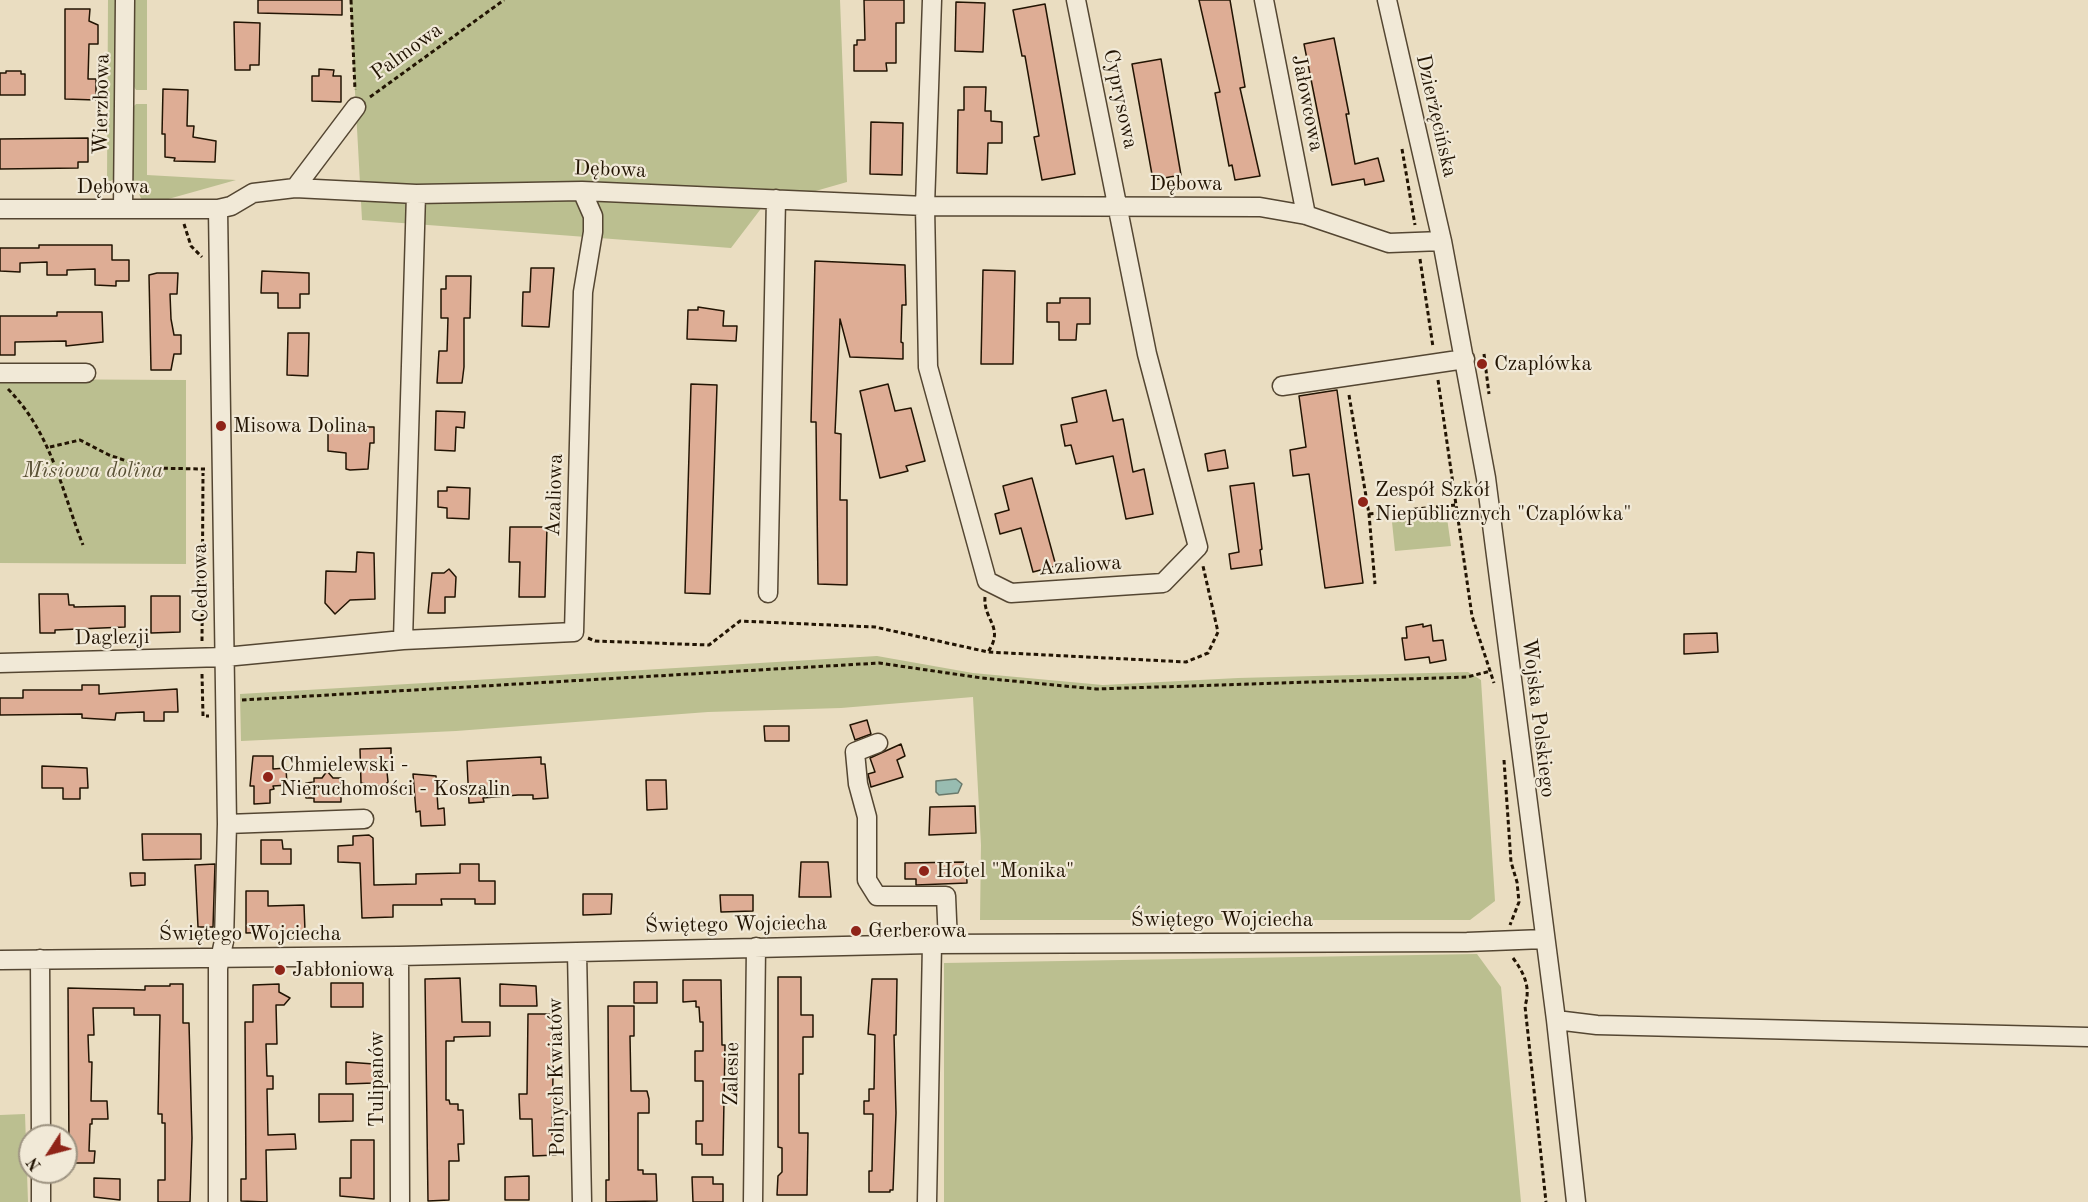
<!DOCTYPE html>
<meta charset="utf-8">
<style>
body{margin:0}
#map{position:relative;width:2088px;height:1202px;overflow:hidden;background:#eaddc1;font-family:"Old Standard TT",serif}
canvas{display:block}
.north{position:absolute;left:18px;top:1124px;width:60px;height:60px;box-sizing:border-box;background:#f1e9d7;border:2px solid #9e9482;border-radius:50%;rotate:234deg;font-size:16px;font-weight:700;line-height:24px;text-align:center;color:#221403}
.north::after{content:'';display:block;margin:auto;width:21px;height:27px;background:#8f2418;clip-path:polygon(50% 0,100% 100%,50% 72%,0 100%)}
</style>
<div id="map">
<canvas width="2088" height="1202"></canvas>
<div class="north">N</div>
</div>
<script>
const ctx = document.querySelector('canvas').getContext('2d');
ctx.lineJoin = 'round';
function paint(path, color) {
  ctx.fillStyle = color;
  ctx.fill(path, 'evenodd');
}
function stroke(path, color, width, dash) {
  ctx.strokeStyle = color;
  ctx.lineWidth = width;
  ctx.lineCap = dash ? 'butt' : 'round';
  ctx.setLineDash(dash || []);
  ctx.stroke(path);
}
function drawText(font, color, halo, rows, align = 'center') {
  ctx.font = font + ' "Old Standard TT",serif';
  ctx.lineWidth = 4.5;
  ctx.setLineDash([]);
  ctx.textBaseline = 'middle';
  ctx.strokeStyle = halo;
  ctx.fillStyle = color;
  for (const [text, x, y, turn = 0] of rows) {
    ctx.save();
    ctx.translate(x, y);
    ctx.rotate((+turn || 0) * Math.PI / 180);
    ctx.textAlign = isNaN(turn) ? turn : align;
    if (halo) ctx.strokeText(text, 0, 0);
    ctx.fillText(text, 0, 0);
    ctx.restore();
  }
}
const green = new Path2D(`
 M108,0H117L116,178L107,183Z
 M134,0H147V90H136L133,85Z
 M350,0H840L847,182L763,206L731,248L362,220Z
 M136,104H147V175L236,180L154,203L142,200L130,177L132,108Z
 M0,379L186,380V564L0,563Z
 M1447,518L1451,546L1395,551L1392,522Z
 M877,656L973,673L1103,685L1238,678L1468,672L1481,680L1495,901L1470,920H980L981,845L973,697L841,708L708,712L456,731L241,741L240,694Z
 M1477,954L1501,987L1521,1202H944V963Z
 M25,1114L28,1202H0V1115Z`);
const water = new Path2D(`
 M956,779L962,784L958,793L939,795L936,792V781Z`);
const building = new Path2D(`
 M258,0H342V15L258,13Z
 M864,0H904V23H896V63H886L887,71H854V45H857V40H865Z
 M1199,0H1230L1245,87L1240,88L1260,176L1235,180L1232,165L1229,166L1215,93L1220,92Z
 M956,2L985,3L983,52L955,51Z
 M1045,4L1075,174L1042,180L1034,137L1039,136L1025,56H1022L1013,10Z
 M65,9H90L89,21L98,25V44H89L88,79H96V100L65,99Z
 M234,22L260,23L259,65H250V70H235Z
 M1334,38L1349,114H1346L1355,164L1378,158L1384,181L1365,185L1364,179L1332,185L1304,44Z
 M1161,59L1181,175L1153,180L1132,64Z
 M319,69L334,70L333,76H341V102L312,101V76H319Z
 M6,71H21V74H25V95H0V73H6Z
 M964,87H986L985,111H991V121L1002,122V143H988L987,174L957,173L958,110H964Z
 M163,89L188,90L187,126H194L193,137L216,141L215,162L174,161L175,158L165,157V134H162Z
 M871,122L903,123L902,175L870,174Z
 M88,138V162H78V168L0,169V139Z
 M39,245H112V260H129V281H116V286L95,285V269L67,270V275H47V262L20,263V272L0,271V248H39Z
 M815,261L905,265L906,305H902L901,342L903,343V359L850,357L840,319L835,433L841,434L840,500H847V585L818,584L816,422H811Z
 M531,268H554L549,327L522,326L523,292H530Z
 M983,270L1015,271L1013,364H981Z
 M262,271L309,273V294H300V308H278V293H261Z
 M157,273H178L177,294H170L171,319L174,335H181V354H174L171,370H151L149,275Z
 M446,276H471L470,318H464V367L462,383H437L439,351H447L448,318H441V289H446Z
 M1060,298H1090V324H1077L1076,340H1059V322H1047V303H1060Z
 M698,307L724,311L723,326H737L736,341L687,339L688,310H698Z
 M57,312H102L103,342L66,346V341L15,342V355H0V316H57Z
 M288,333H309L308,376L287,375Z
 M691,384L717,385L710,594L685,593Z
 M888,384L895,411L911,408L925,461L906,466L908,471L880,478L860,391Z
 M1106,390L1113,421L1123,419L1133,472L1144,469L1153,514L1126,519L1113,456L1076,464L1071,445L1065,446L1061,425L1077,422L1072,398Z
 M1337,390L1363,583L1325,588L1309,474L1293,476L1290,450L1306,447L1299,396Z
 M436,411L465,412L464,428L456,427L455,451L435,450Z
 M347,427H374V443H370L368,469L350,470L346,469V453L328,451V431H346Z
 M1225,450L1228,468L1208,471L1205,454Z
 M1032,478L1056,566L1033,572L1021,528L1000,534L995,514L1009,510L1003,486Z
 M1254,483L1262,549L1260,550L1262,565L1231,569L1229,554L1239,552L1230,486Z
 M447,487L470,488L469,519L447,518V508L438,507V491H447Z
 M510,527H547L545,597H519L520,562H509Z
 M357,552L374,553L375,599L350,600L335,614L325,603L326,571L356,572Z
 M449,569L456,577L455,597H445V613H428L432,573H444Z
 M39,594H68L69,605H74V607L125,606V627L55,630V633H40Z
 M151,596H180V632L151,633Z
 M1423,624V627L1431,625L1433,641L1443,640L1446,660L1430,663L1429,657L1405,660L1402,638H1407L1406,627Z
 M1717,633L1718,652L1684,654V634Z
 M82,685H99V694L177,689L178,712H164V721H144V712L116,713L115,720L82,718V714L0,715V698H23V690H82Z
 M867,720L871,734L855,740L850,725Z
 M764,726H789V741H765Z
 M901,744L905,756L897,760L903,777L871,787L868,774L875,772L870,758Z
 M391,748V762H386L388,782L383,787L361,783L360,749Z
 M253,756H273V769L286,768L287,785L273,786L274,789L270,790V803L254,804V786H250Z
 M541,757V764H545L548,798L533,799V795H518L483,798L484,802L469,803L467,761Z
 M42,766L87,768L88,788H80V799H63V788H42Z
 M327,771L333,778H341V802H314V798H306V783L314,782V778H322Z
 M413,774L436,776L438,809L444,808L445,825L421,826L420,811L416,812Z
 M646,780H666L667,809L647,810Z
 M975,806L976,833L929,835L930,807Z
 M142,834H201V859L143,860Z
 M369,835L373,838L374,885L416,884V874L460,873V864H479V881H495V904H475V899H441L442,905H393V917L362,918L360,863L338,862V846L353,845V836Z
 M261,840H282L283,849H291V864H261Z
 M801,862H828L831,897H799Z
 M966,862L967,883L916,885V879H905V863Z
 M215,864L213,927H198L195,865Z
 M130,873H145V885L131,886Z
 M246,891H268V906L304,905L305,931L246,933Z
 M583,894H612L611,914L583,915Z
 M720,895H753V911L721,912Z
 M778,977H801V1015H813V1037H803V1074H799V1133H808L807,1195H777L778,1176L782,1172V1148L778,1147Z
 M460,978L462,1022H490V1036L454,1037V1041H446V1100H449L450,1104H458V1110H463L464,1144H458L459,1161H449V1200L428,1201L425,979Z
 M872,979H897L896,1035H894L896,1113L893,1190H890V1192H869V1171H872L873,1114H864V1101H869V1089H874L875,1035L868,1034Z
 M683,980H721L722,1045H725L723,1155H702V1144H696V1121H703V1081H695V1051H703V1022H700L699,1007H696V1001L683,1002Z
 M634,982H657V1003H634Z
 M331,983H363V1007H331Z
 M170,984H183V1023H189L192,1138L190,1202H158V1180H165V1123H162V1114H158L160,1015H134V1008H93L94,1035H88L89,1062H92L91,1101H107L108,1119H92V1124H90L89,1151H95L94,1163H70L69,1152L68,988L145,990V986H170Z
 M279,984V992L290,998L284,1005H276L277,1044H266L267,1076H273V1089H267L268,1135L295,1134L296,1149L266,1150L267,1202L241,1201V1179H246L245,1022H253V985Z
 M500,984L536,986L537,1006H500Z
 M608,1006H634V1036H630L631,1091H647L649,1099V1113H638V1170H643V1174H656L657,1201L606,1202V1180H609Z
 M528,1014H554L552,1135H556V1155L533,1156L532,1119H520L519,1094H527Z
 M346,1062L374,1064V1083L346,1084Z
 M319,1094H353V1121L319,1122Z
 M351,1140H374V1199L340,1196V1178H351Z
 M529,1176V1200H505V1177Z
 M692,1177H713V1184H723V1202H693Z
 M94,1178L120,1179V1200L94,1197Z`);
const path = new Path2D(`
 M351,0L355,90
 M370,97L504,0
 M1402,149L1415,225
 M184,224L191,246L202,257
 M1420,259L1433,347
 M1484,354L1489,394
 M1438,380L1472,616L1494,683
 M8,389C52,434 61,489 83,545
 M1349,395L1369,514L1375,584
 M50,447L80,440L109,455L147,468L205,469
 M1454,495L1468,492V481
 M1369,514L1455,505
 M985,597C983,620 1005,627 988,652
 M588,638L595,641L709,645L740,621L875,627L988,652L1186,662L1208,653L1218,632L1203,566
 M202,641L203,473
 M202,674L203,716H209
 M242,700L879,663L982,678L1096,689L1467,677L1491,671
 M1504,760L1511,862L1517,882L1519,902L1510,925
 M1513,958C1524,973 1531,987 1525,1006L1546,1202`);
const minor = new Path2D(`
 M932,0L925,206L928,367L987,581L1011,593L1163,583L1198,547L1147,354L1076,0
 M1264,0L1306,215
 M1387,0L1442,241L1486,478L1556,1020L1576,1202
 M295,188L356,107
 M0,209H218L231,206L253,193L295,188L416,194L582,191L925,206L1260,207L1306,215L1389,243L1442,241
 M123,209L125,0
 M0,373H86
 M1282,386L1465,359
 M768,593L776,199
 M403,640L574,632L583,292L593,232V216L582,191
 M0,663L225,657L403,640L416,194
 M878,743L855,752L858,784L867,817V880L877,896H946L948,943
 M227,824L364,819
 M577,952L582,1202
 M399,956L400,1202
 M40,959L41,1136
 M0,960L399,956L932,944L1467,942L1544,939
 M1556,1020L1597,1025L2088,1037
 M41,1172V1202
 M218,1202V968L224,941L227,824L218,209
 M753,1202L756,947
 M927,1202L932,944`);
const markers = [
 [1482,364,6,"#8f2418"],
 [221,426,6,"#8f2418"],
 [1363,502,6,"#8f2418"],
 [268,777,6,"#8f2418"],
 [924,871,6,"#8f2418"],
 [856,931,6,"#8f2418"],
 [280,970,6,"#8f2418"]
];
const streetNames = [
 ["Palmowa",407,52,-36],
 ["Cyprysowa",1120,99,78],
 ["Jałowcowa",1307,103,79],
 ["Wierzbowa",102,104,-89],
 ["Dzierżęcińska",1436,116,77],
 ["Dębowa",610,170,2],
 ["Dębowa",1186,184],
 ["Dębowa",113,187],
 ["Azaliowa",555,495,-88],
 ["Azaliowa",1080,566,-4],
 ["Cedrowa",201,583,-91],
 ["Daglezji",112,638,-1],
 ["Wojska Polskiego",1538,718,83],
 ["Świętego Wojciecha",1222,920],
 ["Świętego Wojciecha",736,925,-1],
 ["Świętego Wojciecha",250,934],
 ["Zalesie",732,1074,-89],
 ["Polnych Kwiatów",557,1077,-91],
 ["Tulipanów",377,1079,-90]
];
const poiNames = [
 ["Czaplówka",1494,364],
 ["Misowa Dolina",233,426],
 ["Zespół Szkół",1375,490],
 ["Niepublicznych \"Czaplówka\"",1375,514],
 ["Chmielewski -",280,765],
 ["Nieruchomości - Koszalin",280,789],
 ["Hotel \"Monika\"",936,871],
 ["Gerberowa",868,931],
 ["Jabłoniowa",292,970]
];
const parkNames = [
 ["Misiowa dolina",93,471]
];
paint(green, '#bbbf90');
paint(water, '#98bcb1');
stroke(water, '#69796b', 1.5);
paint(building, '#dead95');
stroke(building, '#221403', 1.5);
stroke(minor, '#544632', 21);
stroke(path, '#221403', 3, [4.5, 3]);
stroke(minor, '#f1e9d7', 18);
for (const [x, y, r, color] of markers) {
  const dot = new Path2D();
  dot.arc(x, y, r, 0, 2 * Math.PI);
  ctx.fillStyle = color;
  ctx.fill(dot);
  stroke(dot, '#f1e9d7', 2);
}
drawText('21px', '#221403', '#f1e9d7', streetNames);
drawText('21px', '#221403', '#f1e9d7', poiNames, 'left');
drawText('italic 21px', '#585034', '#f1e9d7', parkNames);
</script>
